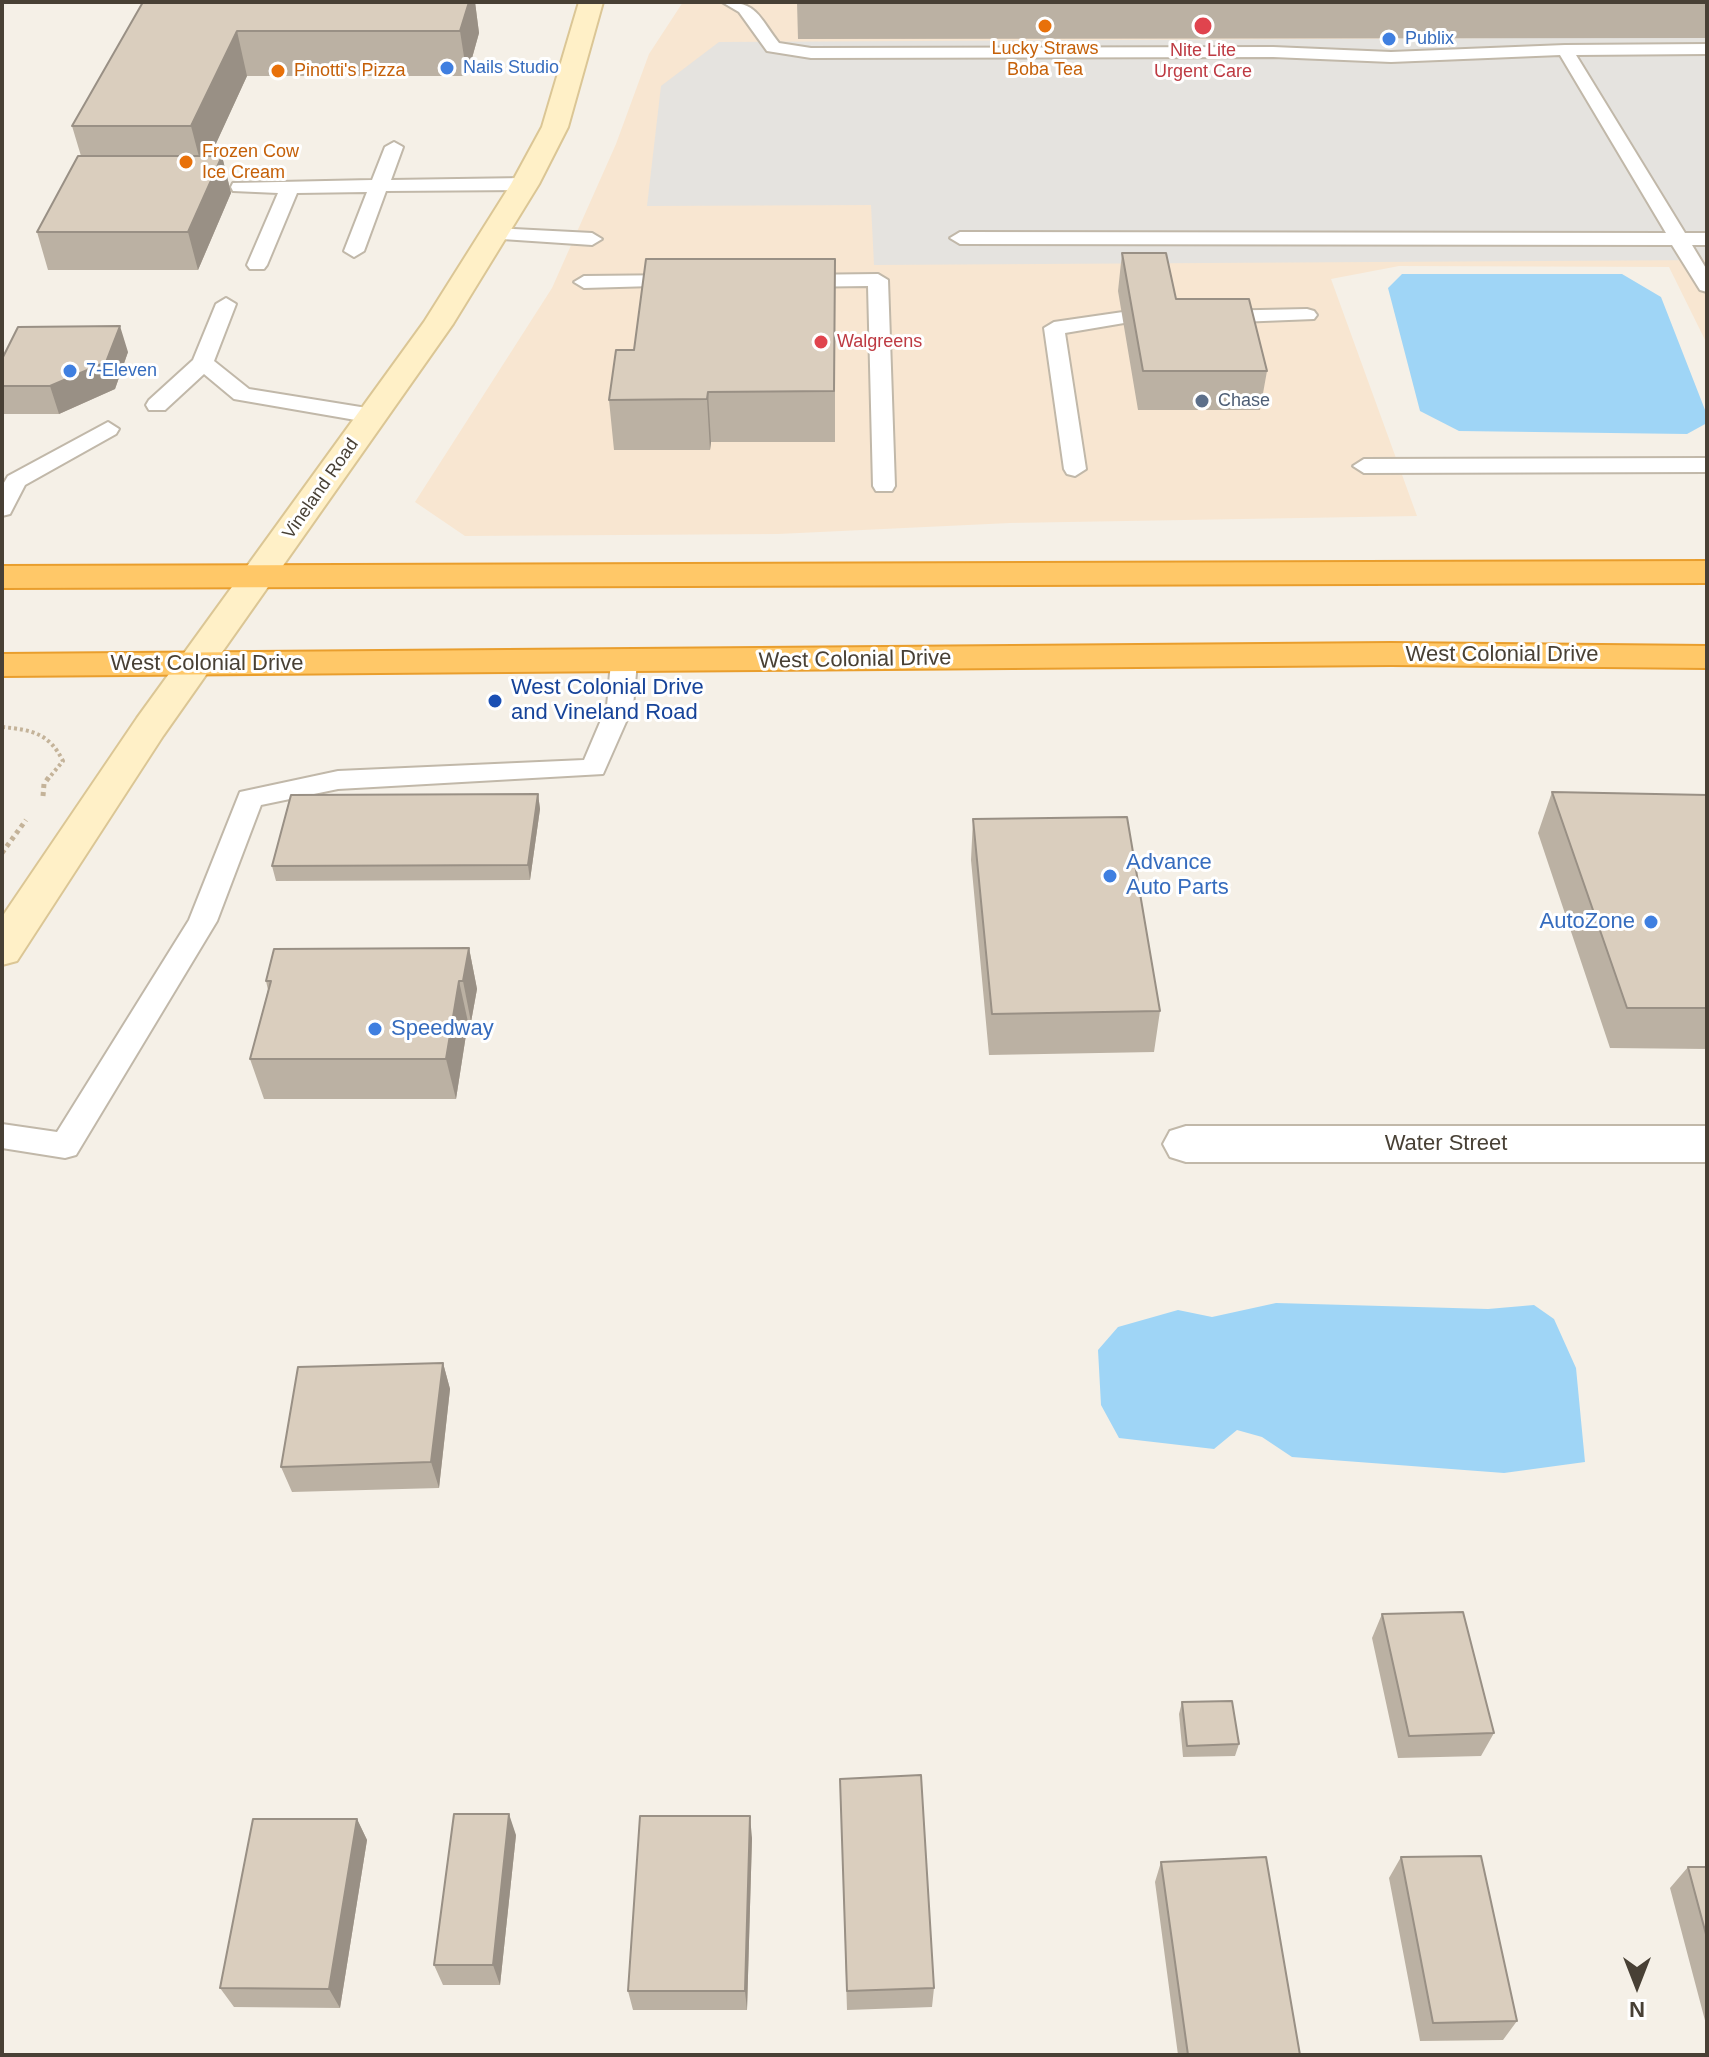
<!DOCTYPE html>
<style>
body{margin:0}
#map{position:relative;width:1709px;height:2057px;overflow:hidden;background:#f5f0e7;font-family:Arial,sans-serif}
canvas{display:block}
.frame{position:absolute;inset:0;border:4px solid #484035;pointer-events:none}
.north{position:absolute;left:1597px;top:1945px;width:80px;height:80px;-webkit-text-stroke:6px #fff;paint-order:stroke;rotate:180deg;font-size:22px;font-weight:700;line-height:32px;text-align:center;color:#484035}
.north::after{content:'';display:block;margin:auto;width:28px;height:36px;background:#484035;clip-path:polygon(50% 0,100% 100%,50% 72%,0 100%)}
</style>
<div id="map">
<canvas width="1709" height="2057"></canvas>
<div class="frame"></div>
<div class="north">N</div>
</div>
<script>
const ctx = document.querySelector('canvas').getContext('2d');
ctx.lineJoin = 'round';
function paint(path, color) {
  ctx.fillStyle = color;
  ctx.fill(path, 'evenodd');
}
function stroke(path, color, width, dash) {
  ctx.strokeStyle = color;
  ctx.lineWidth = width;
  ctx.lineCap = dash ? 'butt' : 'round';
  ctx.setLineDash(dash || []);
  ctx.stroke(path);
}
function drawText(font, color, halo, rows, align = 'center') {
  ctx.font = font + ' Arial,sans-serif';
  ctx.lineWidth = 6;
  ctx.setLineDash([]);
  ctx.textBaseline = 'middle';
  ctx.strokeStyle = halo;
  ctx.fillStyle = color;
  for (const [text, x, y, turn = 0] of rows) {
    ctx.save();
    ctx.translate(x, y);
    ctx.rotate((+turn || 0) * Math.PI / 180);
    ctx.textAlign = isNaN(turn) ? turn : align;
    if (halo) ctx.strokeText(text, 0, 0);
    ctx.fillText(text, 0, 0);
    ctx.restore();
  }
}
const commercial = new Path2D(`
 M683,2H1707V344L1669,267L1399,266L1331,279L1417,516L1010,523L778,534L465,536L415,502L552,288L616,144L649,54Z`);
const parking = new Path2D(`
 M1707,37V260L874,265L871,205L647,206L661,86L719,42Z`);
const water = new Path2D(`
 M1402,274H1622L1661,297L1707,415V423L1687,434L1459,431L1420,411L1388,288Z
 M1276,1303L1488,1309L1534,1305L1554,1319L1576,1368L1585,1462L1504,1473L1292,1457L1262,1437L1237,1430L1214,1449L1119,1438L1101,1405L1098,1350L1118,1327L1178,1310L1212,1317Z`);
const pathFar1 = new Path2D(`
 M2,727C32,730 49,733 63,761L48,779`);
const path = new Path2D(`
 M43,796L44,784L49,777
 M2,853L26,820`);
const lane = new Path2D(`
 M722,2C758,2 758,16 779,43L811,48L1273,47L1391,52L1565,45L1707,44V54L1576,55L1685,233H1707V245H1692L1707,270V292L1700,290L1672,245L960,244L950,238L960,232L1666,233L1560,55L1391,62L1273,57L811,58L767,51L739,12Z
 M394,142L403,147L391,180L525,178L534,184L525,190L386,191L364,251L354,257L344,251L367,192L297,193L267,265L264,269H250L247,265L278,193L233,191L231,187L233,183L372,180L385,147Z
 M494,228L592,233L602,239L592,245L487,238L484,234Z
 M878,274L888,280L895,486L892,491H876L873,486L868,286L794,287L784,281L794,275Z
 M682,275L692,281L689,285L584,288L574,282L584,276Z
 M226,298L236,304L214,361L249,389L373,409L384,416L381,421L373,423L234,399L204,374L165,410H149L146,405L149,400L193,360L216,304Z
 M1307,309L1314,311L1317,315L1314,319L1213,323L1203,317L1213,311Z
 M1123,312L1130,314L1133,318L1130,322L1065,333L1086,469L1075,476L1067,474L1064,469L1044,328L1054,322Z
 M108,422L119,429L116,434L25,485L10,514L2,516V486L8,476Z
 M1707,458V472L1364,473L1353,466L1364,459Z
 M624,654L633,656L637,662L633,706L603,774L338,789L261,805L217,921L76,1155L65,1158L2,1148V1124L57,1132L189,920L240,792L338,771L584,760L607,706L611,662L615,656Z`);
const street = new Path2D(`
 M1186,1126H1707V1162H1186L1170,1157L1163,1144L1170,1131Z`);
const secondary = new Path2D(`
 M579,2H603L568,127L539,184L453,324L163,736L17,961L2,965V917L137,718L424,322L511,184L542,127Z`);
const highway = new Path2D(`
 M1707,561V583L2,588V566Z
 M1391,643L1707,646V668L1391,665L2,676V654Z`);
const wall = new Path2D(`
 M143,2H475L479,33L467,76H247L210,156H222L231,193L198,270H48L37,232L81,156L72,126Z
 M797,2H1707V38L798,39Z
 M1122,253L1176,299L1267,371L1260,410H1138L1118,291Z
 M835,259V442H711L710,450H614L609,400L634,350Z
 M128,352L115,389L59,414H2V359Z
 M1552,792L1707,795V1049L1610,1048L1538,833Z
 M538,794L540,809L530,880L276,881L272,866Z
 M973,819L1160,1011L1154,1052L989,1055L971,860Z
 M469,948L477,989L471,1022H468L456,1099H264L250,1059L268,990L266,981Z
 M443,1363L450,1389L439,1488L292,1492L281,1467Z
 M1382,1614L1494,1733L1481,1756L1398,1758L1372,1638Z
 M1182,1702L1239,1744L1235,1756L1183,1757L1179,1714Z
 M840,1779L934,1988L932,2007L847,2010Z
 M357,1819L367,1840L340,2008L234,2007L220,1988Z
 M516,1835L500,1985H443L434,1965Z
 M752,1838L747,2010H633L628,1991Z
 M1401,1857L1517,2021L1503,2040L1420,2041L1389,1878Z
 M1161,1862L1300,2055H1178L1155,1882Z
 M1688,1867H1707V2028L1670,1888Z`);
const shadedWall = new Path2D(`
 M469,2H475L479,33L467,76L460,31Z
 M237,31L247,76L203,172L191,126Z
 M222,156L231,193L198,270L188,232Z
 M120,326L128,352L115,389L59,414L50,386Z
 M708,392L711,442L710,450L707,399Z
 M538,794L540,809L530,880L528,865Z
 M469,948L477,989L471,1022L463,981Z
 M459,981L468,1022L456,1099L446,1059Z
 M443,1363L450,1389L439,1488L431,1462Z
 M509,1814L516,1835L500,1985L493,1965Z
 M750,1816L752,1838L747,2010L745,1991Z
 M357,1819L367,1840L340,2008L329,1989Z`);
const building = new Path2D(`
 M143,2H469L460,31H237L191,126H72Z
 M78,156H222L188,232H37Z
 M1122,253H1166L1176,299H1249L1267,371H1143Z
 M646,259H835L834,391L708,392L707,399L609,400L616,350H634Z
 M120,326L106,362L50,386H2V359L18,327Z
 M1552,792L1707,795V1008H1627Z
 M538,794L528,865L272,866L291,795Z
 M1127,817L1160,1011L992,1014L973,819Z
 M469,948L463,981H459L446,1059H250L271,981H266L274,949Z
 M443,1363L431,1462L281,1467L298,1367Z
 M1463,1612L1494,1733L1409,1736L1382,1614Z
 M1232,1701L1239,1744L1187,1746L1182,1702Z
 M921,1775L934,1988L847,1991L840,1779Z
 M454,1814H509L493,1965H434Z
 M640,1816H750L745,1991H628Z
 M253,1819H357L329,1989L220,1988Z
 M1481,1856L1517,2021L1433,2023L1401,1857Z
 M1266,1857L1300,2055H1188L1161,1862Z
 M1688,1867H1707V1938Z`);
const markers = [
 [1045,26,8,"#e8710a"],
 [1203,26,10,"#e0444e"],
 [1389,39,8,"#3f7fe0"],
 [447,68,8,"#3f7fe0"],
 [278,71,8,"#e8710a"],
 [186,162,8,"#e8710a"],
 [821,342,8,"#e0444e"],
 [70,371,8,"#3f7fe0"],
 [1202,401,8,"#5c6f8a"],
 [495,701,8,"#1a4fb4"],
 [1110,876,8,"#3f7fe0"],
 [1651,922,8,"#3f7fe0"],
 [375,1029,8,"#3f7fe0"]
];
const farShopnames = [
 ["Publix",1405,39],
 ["Nails Studio",463,68],
 ["7-Eleven",86,371]
];
const farFoodnames = [
 ["Lucky Straws",1045,49,"center"],
 ["Boba Tea",1045,70,"center"],
 ["Pinotti's Pizza",294,71],
 ["Frozen Cow",202,152],
 ["Ice Cream",202,173]
];
const farHealthnames = [
 ["Nite Lite",1203,51],
 ["Urgent Care",1203,72],
 ["Walgreens",837,342,"left"]
];
const farServicenames = [
 ["Chase",1218,401]
];
const farStreetnames = [
 ["Vineland Road",321,489,-55]
];
const streetNames = [
 ["West Colonial Drive",1502,655],
 ["West Colonial Drive",855,660,-1],
 ["West Colonial Drive",207,664],
 ["Water Street",1446,1144]
];
const transitNames = [
 ["West Colonial Drive",511,688],
 ["and Vineland Road",511,713]
];
const shopNames = [
 ["Advance",1126,863],
 ["Auto Parts",1126,888],
 ["AutoZone",1635,922,"right"],
 ["Speedway",391,1029]
];
paint(commercial, '#f8e6d1');
paint(parking, '#e5e3df');
paint(water, '#9fd5f6');
stroke(lane, '#c1b8a9', 4);
stroke(street, '#c1b8a9', 4);
stroke(secondary, '#dbc695', 4);
stroke(highway, '#e99e2d', 4);
stroke(pathFar1, '#c4b399', 4, [3, 3]);
stroke(path, '#c4b399', 5, [4, 4]);
paint(lane, '#fff');
paint(street, '#fff');
paint(secondary, '#fff0c7');
paint(highway, '#ffc868');
paint(wall, '#bbb1a3');
paint(shadedWall, '#999085');
paint(building, '#dacebe');
stroke(building, '#999085', 2);
for (const [x, y, r, color] of markers) {
  const dot = new Path2D();
  dot.arc(x, y, r, 0, 2 * Math.PI);
  ctx.fillStyle = color;
  ctx.fill(dot);
  stroke(dot, '#fff', 3);
}
drawText('18px', '#366cbe', '#fff', farShopnames, 'left');
drawText('18px', '#c56008', '#fff', farFoodnames, 'left');
drawText('18px', '#be3a42', '#fff', farHealthnames);
drawText('18px', '#4e5e75', '#fff', farServicenames, 'left');
drawText('18px', '#484035', '#fff', farStreetnames);
drawText('22px', '#484035', '#fff', streetNames);
drawText('22px', '#164399', '#fff', transitNames, 'left');
drawText('22px', '#366cbe', '#fff', shopNames, 'left');
</script>
